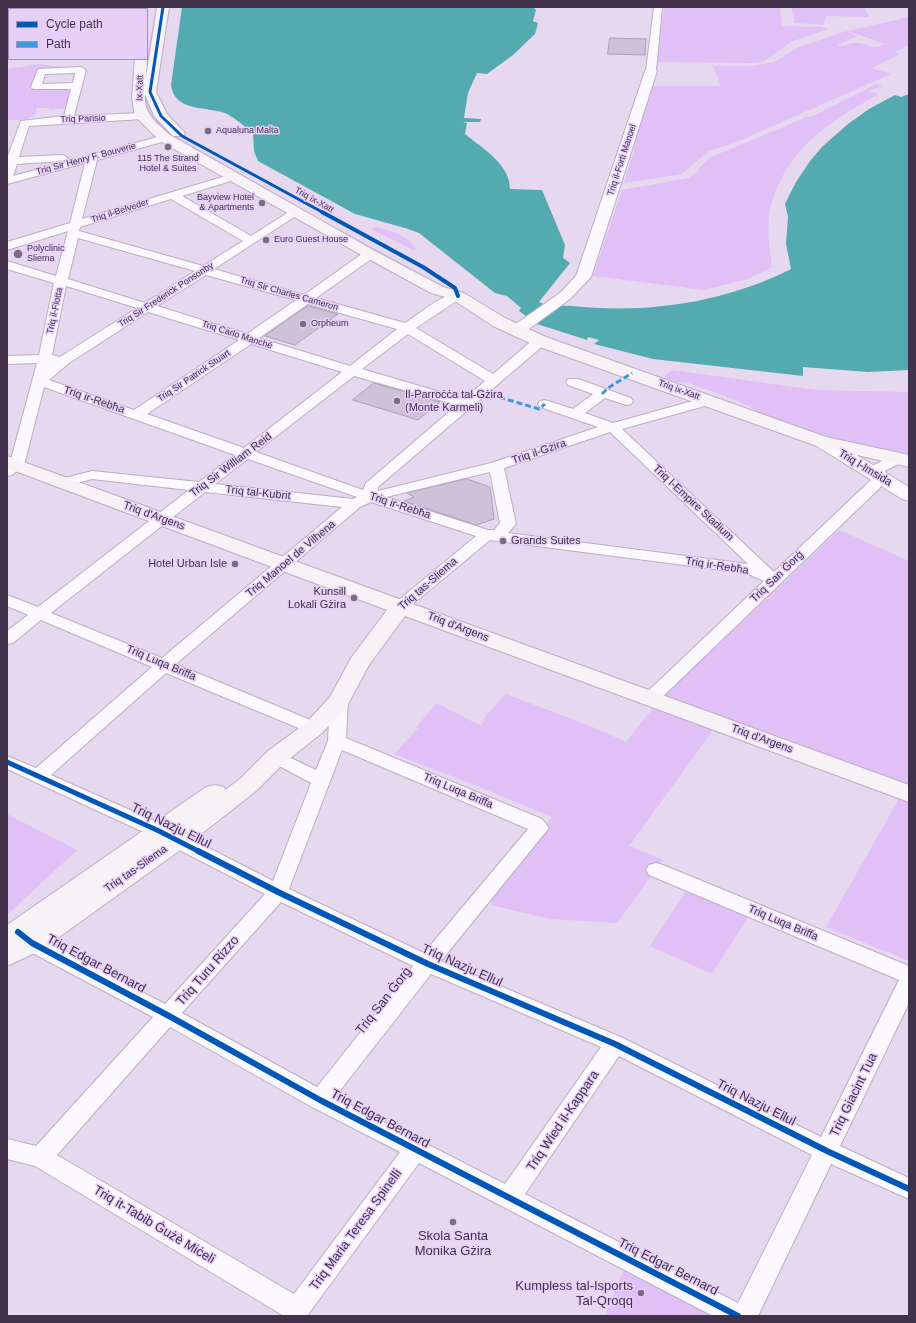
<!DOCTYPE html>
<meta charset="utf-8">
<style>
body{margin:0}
#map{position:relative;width:916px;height:1323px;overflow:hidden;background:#e6d9ef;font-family:Helvetica,sans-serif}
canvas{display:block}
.frame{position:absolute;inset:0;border:8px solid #41314b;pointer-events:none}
.legend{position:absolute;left:8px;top:8px;width:140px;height:52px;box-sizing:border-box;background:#e7d0f8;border:1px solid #a590b3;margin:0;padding:5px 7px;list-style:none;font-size:12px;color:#41314b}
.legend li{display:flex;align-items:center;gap:8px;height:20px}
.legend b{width:20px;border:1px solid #a590b3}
</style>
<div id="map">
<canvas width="916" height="1323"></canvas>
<div class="frame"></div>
<ul class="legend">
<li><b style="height:5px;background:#0057b8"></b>Cycle path</li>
<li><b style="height:5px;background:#3f97dc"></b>Path</li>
</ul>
</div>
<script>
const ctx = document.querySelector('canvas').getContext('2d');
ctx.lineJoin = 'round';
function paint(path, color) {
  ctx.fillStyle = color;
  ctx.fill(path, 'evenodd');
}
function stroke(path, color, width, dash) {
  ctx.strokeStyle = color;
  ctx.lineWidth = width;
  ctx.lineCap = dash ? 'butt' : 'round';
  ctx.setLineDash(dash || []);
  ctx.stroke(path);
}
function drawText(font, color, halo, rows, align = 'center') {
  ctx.font = font + ' Helvetica,sans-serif';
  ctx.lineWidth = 3;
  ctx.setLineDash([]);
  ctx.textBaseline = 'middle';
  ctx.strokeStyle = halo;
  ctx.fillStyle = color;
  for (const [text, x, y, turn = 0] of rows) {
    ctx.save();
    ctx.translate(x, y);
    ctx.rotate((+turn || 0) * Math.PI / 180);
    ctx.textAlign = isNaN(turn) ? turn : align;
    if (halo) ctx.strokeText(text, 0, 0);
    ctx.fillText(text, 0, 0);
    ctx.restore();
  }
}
const green = new Path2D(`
 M664,7H780L782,26L822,27L828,29L791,42L764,61L756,63L657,62Z
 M791,7H864L869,17L826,16L824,25L795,23Z
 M909,16V45L894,52L900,54L872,68L891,74L734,143L709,151L682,174L624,183L635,146H632L651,94V86H721L713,66H753L774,62L799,47L846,31L858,36L837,45C847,48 847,43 855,43C868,42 871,52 885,44L848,31L896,20Z
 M152,30H155L146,95L153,113L171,132L184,141L299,207L296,208L181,142C170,134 156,124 149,112C137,91 148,53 152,30Z
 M40,64L65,68L39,69L29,89L69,90L71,91L67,108L49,110V108H37L35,115L25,120H7V69Z
 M876,84L883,86L868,91L879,94C836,118 793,144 775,193C773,200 769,208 769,216C767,233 770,250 772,267L751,278L704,290L593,276L622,190L688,178L698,172L700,167L711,157L807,117H811Z
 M375,227C396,233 402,232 417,249L413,250L371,229Z
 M339,229L421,274L419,275L336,230Z
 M672,370L816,390L909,392V456L852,444L821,435L766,417L749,406L730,398L689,383L667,380L664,376Z
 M839,530L909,561V785L664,696Z
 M506,694L595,728L626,742L653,708L713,730L629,846L663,860L617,923L550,919L491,905L492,894L552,817L475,785L394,754L418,728L416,727L437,703L481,726L487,714Z
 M899,799L909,803V961L826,927Z
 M7,814L77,850L7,915Z
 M687,890L749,916L712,974L650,946Z
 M624,1269L711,1316H605Z`);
const water = new Path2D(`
 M182,7H533L536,10L533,21L538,23L535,34L513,55L487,74L477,73L468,93L464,118L481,119L480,122H463L467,123L465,134C482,148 510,164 510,189L542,190L565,245L563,258L570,263L539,302C550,308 561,305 572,306C646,314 724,303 791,269L786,244L788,217L785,204L796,182L810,161L823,146L848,124L869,109L895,95L901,97L909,94V370L868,372L803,367V376L653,359L594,344L599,340L588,337L587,340L537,324L519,311L521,308L507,296L495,293L419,233L405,228L355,214L258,161L254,151L253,133C245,127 234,117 225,113C204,106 175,112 171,85Z`);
const building = new Path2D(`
 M610,38L646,39L645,55L608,54Z
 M308,306L338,314L295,345L265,336Z
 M374,383L440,402L418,420L353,400Z
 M467,479L490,487L494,519L476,525L404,501L414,497L407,493Z`);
const minor = new Path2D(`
 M19,7H41L42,9H20Z
 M654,7H662L656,71L651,74L646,71Z
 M9,51V58L7,59V52Z
 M81,67L86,70L74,116L142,113L147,116L142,119L29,126L19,157L63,155L68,158L63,161L17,164L13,176L165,135L170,138L169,140L97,160L82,219L229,175H237L238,177L237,179L182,196L251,236L292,210H300L302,212L214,269L304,295L366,251H374L376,254L374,257L316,298L405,323C418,315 447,290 462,293L464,296L416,328L493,374L535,338H545L547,341L545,344L378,487V491L491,463L598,427L540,407L538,404L540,401L545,400L573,409L593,394L568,385L566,382L568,379H578L631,398L633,401L631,404L626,405L605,398L585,413L613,423L707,397L712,398L714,401L712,404L622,429L774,572L873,478L870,469L872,466L892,456H902L904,459L902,462L885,471L888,479L886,482L656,703L650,705L644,703L641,699L644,695L764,581L746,573L490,540L407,609L401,611L395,609L393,606L395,603L476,536L371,502L360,507L176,664L320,724L323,728L320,732L314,734L308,732L166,673L51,775L166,826L273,881L311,783L270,761L267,757L270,753L276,751L316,770L328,741L330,701L333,697L339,695L345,697L348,701L346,738L542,819L549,828L441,961L623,1038L821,1137L899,980L649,875L646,870L649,865L656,863L663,865L909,966V1003L840,1146L909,1178V1199L831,1164L758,1316H713L419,1163L307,1316H284L35,1166L7,1159V1139L36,1146L153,1017L25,949L16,941L13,936L16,931C26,927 31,931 39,937L165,1004L265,894L152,836L7,769V756L36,768L152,667L41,620L13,643L7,644V631L28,615L7,606V595L38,607L189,490L92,479L66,486L61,485L59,482L61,479L92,471L199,482L235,455L44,387L24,465L12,475L7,476V465L10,463L37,363L7,364V356L39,355L54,283L7,269V261L56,276L68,231L7,250V242L70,223L85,163L7,184V158L21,121L64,116L71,89H33L31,87L38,69ZM75,73L73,83L42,84L45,74ZM171,199L243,241L203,266L79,231L80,227ZM78,238L195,271L145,303L68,279ZM206,275L296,300L247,334L157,306ZM66,286L137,308L60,357L52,355ZM308,304L397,329L350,366L259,338ZM148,312L239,340L134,410L49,380L69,363ZM408,334L485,381L464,399L362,369ZM251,344L342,372L244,448L147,414ZM354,376L457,405L366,483L363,490L256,452ZM610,432L748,564L508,533L516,524L504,468ZM248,459L357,497L353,499L215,484ZM490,472L500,523L494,530H488L386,497ZM205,492L342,507L162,658L51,613ZM342,750L528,829L424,953L289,889ZM281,902L413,966L317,1087L182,1013ZM431,974L601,1047L505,1184L335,1097ZM170,1027L312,1107L400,1152L294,1294L57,1155ZM619,1056L812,1155L738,1303L525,1194Z`);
const tertiary = new Path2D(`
 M651,67L657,71L591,277L570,299L522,334H510L508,331L510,328L560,293L576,276L645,71Z
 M821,436L827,437L909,487V501L902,499L815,445L812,441L815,437Z`);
const secondary = new Path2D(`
 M157,7H169L156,92L167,114L185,133L183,136H173L154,116L145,94C143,114 157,123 170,135L375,251L443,287L464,293L505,318L546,337L826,437L909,455V467L814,445L534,345L493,326L452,299L431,293L365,257L160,141L135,116L132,98L135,59H147L146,78Z
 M7,456L909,785V802L405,616L369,665L347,706L322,733L284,763L256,791L186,846L41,950L7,966V925L206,787L215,785L224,787L225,790L240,779L268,751L306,723L330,697L351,658L387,610L7,468Z`);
const quiet = new Path2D(`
 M482,392L539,409L545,404
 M602,394L608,388L632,373`);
const cyclewayFar3 = new Path2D(`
 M163,7L150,92L161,116L182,136L324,213`);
const cyclewayFar2 = new Path2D(`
 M322,212L423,267L455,288L458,296`);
const cyclewayFar1 = new Path2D(`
 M7,762L159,831L200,852`);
const cycleway = new Path2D(`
 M198,851L278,892L428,964L615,1044L827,1151L909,1189
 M18,932L32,943L169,1016L320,1100L738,1316`);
const markers = [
 [208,131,4,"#7b6c84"],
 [168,147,4,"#7b6c84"],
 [262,203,4,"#7b6c84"],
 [266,240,4,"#7b6c84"],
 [18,254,5,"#7b6c84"],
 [303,324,4,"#7b6c84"],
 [397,401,4,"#7b6c84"],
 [503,541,4,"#7b6c84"],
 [235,564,4,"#7b6c84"],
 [354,598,4,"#7b6c84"],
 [453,1222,4,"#7b6c84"],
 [641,1293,4,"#7b6c84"]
];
const farStreetnames = [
 ["Ix-Xatt",140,88,-89],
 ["Triq Parisio",83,119,-2],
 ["Triq Sir Henry F. Bouverie",86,159,-15],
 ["Triq il-Forti Manoel",622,160,-72],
 ["Triq ix-Xatt",314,200,29],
 ["Triq il-Belveder",120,211,-18],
 ["Triq Sir Charles Cameron",289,294,16],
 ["Triq Sir Frederick Ponsonby",166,295,-33],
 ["Triq il-Flotta",55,311,-78],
 ["Triq Carlo Manché",237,335,18],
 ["Triq Sir Patrick Stuart",194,376,-34],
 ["Triq ix-Xatt",679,390,20]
];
const farPoinames = [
 ["Aqualuna Malta",216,131],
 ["115 The Strand",168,159,"center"],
 ["Hotel & Suites",168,169,"center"],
 ["Bayview Hotel",254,198,"right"],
 ["& Apartments",254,208,"right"],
 ["Euro Guest House",274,240],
 ["Polyclinic",27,249],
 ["Sliema",27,259],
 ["Orpheum",311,324]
];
const poiNames = [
 ["Il-Parroċċa tal-Gżira",405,395],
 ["(Monte Karmeli)",405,408],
 ["Grands Suites",511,541],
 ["Hotel Urban Isle",227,564,"right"],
 ["Kunsill",346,592,"right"],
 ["Lokali Gżira",346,605,"right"]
];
const streetNames = [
 ["Triq ir-Rebħa",94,400,19],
 ["Triq il-Gżira",539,452,-19],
 ["Triq Sir William Reid",231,465,-37],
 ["Triq l-Imsida",865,468,31],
 ["Triq tal-Kubrit",258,493,6],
 ["Triq l-Empire Stadium",693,503,43],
 ["Triq ir-Rebħa",400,506,18],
 ["Triq d'Argens",154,516,20],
 ["Triq Manoel de Vilhena",291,559,-40],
 ["Triq ir-Rebħa",717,566,9],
 ["Triq San Ġorġ",777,577,-44],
 ["Triq tas-Sliema",428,584,-41],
 ["Triq d'Argens",458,627,21],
 ["Triq Luqa Briffa",161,663,23],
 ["Triq d'Argens",762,739,20],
 ["Triq Luqa Briffa",458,791,23],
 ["Triq tas-Sliema",136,869,-35],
 ["Triq Luqa Briffa",783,923,23]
];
const nearStreetnames = [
 ["Triq Nazju Ellul",171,826,26],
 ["Triq Edgar Bernard",96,964,28],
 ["Triq Nazju Ellul",462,966,24],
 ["Triq Turu Rizzo",208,971,-49],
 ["Triq San Ġorġ",384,1001,-52],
 ["Triq Giacint Tua",854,1095,-64],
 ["Triq Nazju Ellul",756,1103,27],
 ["Triq Edgar Bernard",380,1119,28],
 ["Triq Wied il-Kappara",563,1121,-56],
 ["Triq it-Tabib Ġużè Miċeli",154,1225,31],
 ["Triq Maria Teresa Spinelli",356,1230,-54],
 ["Triq Edgar Bernard",668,1267,27]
];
const nearPoinames = [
 ["Skola Santa",453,1236],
 ["Monika Gżira",453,1251],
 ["Kumpless tal-Isports",633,1286,"right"],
 ["Tal-Qroqq",633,1301,"right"]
];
paint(green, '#e1bff7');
paint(water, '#54abaf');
paint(building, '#cfc2d8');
stroke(building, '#ab9fb4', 1);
stroke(minor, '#baaec2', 2);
stroke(tertiary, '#baaec2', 2);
stroke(secondary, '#baaec2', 2);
paint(minor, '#fbf9fd');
paint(tertiary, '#fbf9fd');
paint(secondary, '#f7f2f6');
stroke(quiet, '#3f97dc', 3, [6, 3]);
stroke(cyclewayFar3, '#0057b8', 3);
stroke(cyclewayFar2, '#0057b8', 4);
stroke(cyclewayFar1, '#0057b8', 5);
stroke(cycleway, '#0057b8', 6);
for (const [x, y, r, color] of markers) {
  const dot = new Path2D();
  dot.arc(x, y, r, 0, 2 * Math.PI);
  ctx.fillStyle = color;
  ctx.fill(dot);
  stroke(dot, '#e7d0f8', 1.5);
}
drawText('9px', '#41314b', '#e7d0f8', farStreetnames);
drawText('9px', '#41314b', '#e7d0f8', farPoinames, 'left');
drawText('11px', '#41314b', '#e7d0f8', poiNames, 'left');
drawText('11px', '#41314b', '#e7d0f8', streetNames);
drawText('13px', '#41314b', '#e7d0f8', nearStreetnames);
drawText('13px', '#41314b', '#e7d0f8', nearPoinames);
</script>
